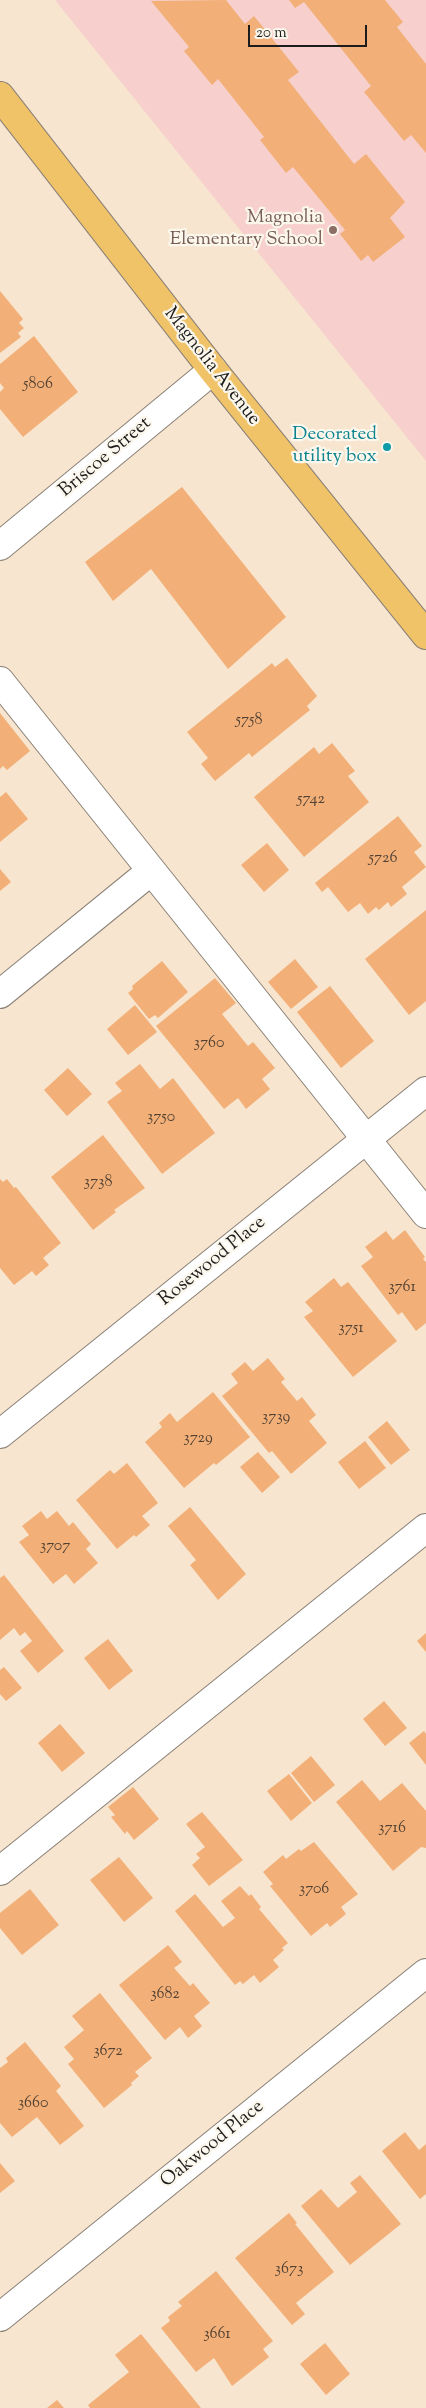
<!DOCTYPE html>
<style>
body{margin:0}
#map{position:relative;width:426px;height:2408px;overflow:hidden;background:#f7e5cf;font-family:"Sorts Mill Goudy",serif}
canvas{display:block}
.scale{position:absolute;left:248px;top:25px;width:119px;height:22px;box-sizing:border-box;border:2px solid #1c1c1c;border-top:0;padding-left:6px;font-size:15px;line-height:18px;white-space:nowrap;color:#1c1c1c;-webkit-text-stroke:4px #fbf7ec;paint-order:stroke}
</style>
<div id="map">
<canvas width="426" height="2408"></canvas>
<div class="scale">20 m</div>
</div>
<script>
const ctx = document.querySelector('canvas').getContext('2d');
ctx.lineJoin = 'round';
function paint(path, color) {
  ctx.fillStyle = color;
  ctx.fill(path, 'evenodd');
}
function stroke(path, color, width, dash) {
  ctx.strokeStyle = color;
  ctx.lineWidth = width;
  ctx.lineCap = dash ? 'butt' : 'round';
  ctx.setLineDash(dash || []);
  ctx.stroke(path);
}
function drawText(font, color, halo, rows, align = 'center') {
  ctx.font = font + ' "Sorts Mill Goudy",serif';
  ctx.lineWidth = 4.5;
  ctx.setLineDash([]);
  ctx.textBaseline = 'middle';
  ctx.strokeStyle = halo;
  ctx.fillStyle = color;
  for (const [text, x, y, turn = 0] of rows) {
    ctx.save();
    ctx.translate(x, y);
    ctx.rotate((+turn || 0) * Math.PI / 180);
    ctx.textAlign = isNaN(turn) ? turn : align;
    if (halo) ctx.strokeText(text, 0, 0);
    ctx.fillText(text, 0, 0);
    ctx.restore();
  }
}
const built = new Path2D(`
 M55,0H426V461Z`);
const building = new Path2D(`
 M226,0L245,24L254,16L299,72L288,80L354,164L366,154L405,202L390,218L405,237L373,262L368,255L361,261L340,234L345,230L293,167L286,173L260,140L264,137L218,79L212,85L184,51L189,47L151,1Z
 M289,0H385L403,22L397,27L426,64V153L411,135L404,141L364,92L371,86L304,2L295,8Z
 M0,291L23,319L19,323L24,328L18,333L21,337L0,353Z
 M34,336L78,392L23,437L0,409V392L4,388L0,383V364Z
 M182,487L286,617L228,669L151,569L113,601L85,562Z
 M287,658L317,696L307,706L310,710L252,757L249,753L215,781L201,764L208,758L187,732L272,663L275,667Z
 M0,713L30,751L7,770L3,766L0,769Z
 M332,743L355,771L348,776L369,802L304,857L254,797L314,747L319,754Z
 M6,792L28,819L0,842V797Z
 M398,816L422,846L414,852L426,867L402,887L407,894L391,907L388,902L379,910L376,907L368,914L360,903L348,912L328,887L322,892L315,883Z
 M267,843L289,870L264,892L241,865Z
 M0,869L11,882L0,891Z
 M426,910V1001L409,1015L365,959Z
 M295,959L318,987L291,1009L268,982Z
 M162,961L188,992L158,1018L155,1015L149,1019L128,993L133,989L132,986Z
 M215,978L236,1003L222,1014L248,1046L253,1042L275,1068L262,1079L270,1089L246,1109L238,1098L224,1109L156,1026Z
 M330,986L374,1041L341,1068L297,1012Z
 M135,1005L157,1032L128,1055L107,1029Z
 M140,1064L160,1089L173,1078L215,1133L162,1174L107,1102L122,1091L115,1083Z
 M68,1068L92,1094L67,1116L44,1090Z
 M103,1135L145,1188L114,1210L116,1212L93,1230L51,1177Z
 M0,1179L3,1182L7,1179L14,1188L16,1187L61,1243L43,1258L49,1265L36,1276L32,1271L14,1285L0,1268Z
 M405,1230L425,1257L423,1259L426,1262V1323L416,1331L402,1312L398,1315L361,1266L373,1257L365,1247L386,1231L393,1240Z
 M334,1278L341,1287L348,1282L397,1341L353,1377L304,1317L313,1311L305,1302Z
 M268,1358L285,1379L281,1382L297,1401L302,1397L316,1415L309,1421L327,1443L291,1474L272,1451L269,1453L222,1396L238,1383L231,1374L245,1362L253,1371Z
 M213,1392L250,1437L216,1465L214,1463L184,1488L145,1442L162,1427L159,1423L170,1413L177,1422Z
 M387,1421L410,1450L391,1465L368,1437Z
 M365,1441L386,1468L359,1489L338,1462Z
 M258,1452L280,1477L262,1493L240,1467Z
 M127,1463L158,1503L142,1516L150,1525L136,1537L134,1535L117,1549L76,1500L110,1470L114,1474Z
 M190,1507L246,1574L218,1600L190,1565L196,1560L168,1526Z
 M41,1511L47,1519L57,1511L69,1526L73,1522L91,1544L86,1549L98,1563L74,1584L66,1574L53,1584L19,1542L29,1535L22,1526Z
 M4,1575L64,1651L38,1673L20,1651L32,1641L25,1632L20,1636L14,1628L0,1640V1578Z
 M426,1633V1652L417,1641Z
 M108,1639L133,1671L109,1690L84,1658Z
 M4,1667L22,1688L6,1701L0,1694V1670Z
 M384,1701L407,1728L385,1746L363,1719Z
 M60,1724L85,1753L62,1772L38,1743Z
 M424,1731L426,1734V1765L409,1743Z
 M311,1756L335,1785L314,1802L291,1773Z
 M289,1774L312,1803L291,1821L267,1791Z
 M362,1780L380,1801L402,1783L426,1811V1848L421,1847L393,1871L336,1802Z
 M133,1787L159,1819L134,1840L127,1831L125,1834L111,1817L115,1815L108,1807Z
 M202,1812L243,1860L209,1886L192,1865L200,1858L196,1854L205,1847L186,1824Z
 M314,1842L358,1894L341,1907L346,1914L330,1927L327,1923L311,1936L270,1886L273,1884L263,1872L283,1855L286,1859L299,1849L301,1851Z
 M119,1857L153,1898L124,1922L90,1880Z
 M240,1886L249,1896L251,1894L261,1907L259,1909L288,1943L282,1948L284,1950L273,1960L279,1967L260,1983L254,1975L243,1984L240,1981L235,1985L175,1911L195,1894L223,1927L235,1918L221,1901Z
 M30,1889L59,1925L22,1955L0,1928V1913Z
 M168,1945L182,1962L174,1968L190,1986L193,1983L210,2003L194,2016L202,2026L188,2038L180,2027L165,2040L119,1985Z
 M100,1993L152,2058L135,2072L139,2076L131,2083L132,2085L104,2108L68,2064L74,2059L64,2047L84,2030L72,2016Z
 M25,2042L61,2086L56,2091L84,2126L60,2145L37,2117L12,2137L0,2123V2068L8,2062L6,2058Z
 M405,2132L419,2150L426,2144V2194L420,2199L382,2151Z
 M0,2163L15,2181L0,2193Z
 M360,2175L401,2224L350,2265L301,2206L321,2189L338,2208L357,2192L350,2183Z
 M289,2213L297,2223L295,2224L334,2272L296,2303L305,2314L292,2325L235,2258Z
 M216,2271L273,2341L263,2349L269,2357L232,2386L214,2358L196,2372L161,2328L170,2321L168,2317L182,2306L178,2302Z
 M141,2334L201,2408H90L88,2405L129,2372L115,2355Z
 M325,2343L350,2374L326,2395L300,2364Z
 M57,2400L64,2408H47Z`);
const minor = new Path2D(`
 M0,546L213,370
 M0,681L426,1214
 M0,994L151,871
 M0,1434L426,1091
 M0,1871L426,1528
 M0,2317L426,1973`);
const major = new Path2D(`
 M0,96L213,370L426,635`);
const markers = [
 [333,230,5,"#8d6e63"],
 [387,447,5,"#0f9aa8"]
];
const numberNames = [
 ["5806",38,385],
 ["5758",249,721],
 ["5742",311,800],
 ["5726",383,859],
 ["3760",209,1044],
 ["3750",161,1118],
 ["3738",98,1183],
 ["3761",402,1288],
 ["3751",351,1329],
 ["3739",276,1418],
 ["3729",198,1439],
 ["3707",55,1547],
 ["3716",392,1829],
 ["3706",314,1890],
 ["3682",165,1995],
 ["3672",108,2052],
 ["3660",33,2104],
 ["3673",289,2270],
 ["3661",217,2335]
];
const educationNames = [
 ["Magnolia",323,219],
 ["Elementary School",323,241]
];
const streetNames = [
 ["Magnolia Avenue",211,367,52],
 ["Briscoe Street",106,458,-40],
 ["Rosewood Place",213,1262,-39],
 ["Oakwood Place",213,2145,-39]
];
const cultureNames = [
 ["Decorated",377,436],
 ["utility box",377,458]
];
paint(built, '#f7d0cd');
paint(building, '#f2b078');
stroke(minor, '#8a8076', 30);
stroke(major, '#8a8076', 30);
stroke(minor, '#fff', 28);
stroke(major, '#f1c369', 28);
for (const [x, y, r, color] of markers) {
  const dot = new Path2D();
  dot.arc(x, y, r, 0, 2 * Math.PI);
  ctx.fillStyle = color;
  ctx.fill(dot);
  stroke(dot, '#fbf7ec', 2);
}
drawText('16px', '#524133', null, numberNames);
drawText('19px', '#785e54', '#fbf7ec', educationNames, 'right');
drawText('19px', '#1c1c1c', '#fbf7ec', streetNames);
drawText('19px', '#0d838f', '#fbf7ec', cultureNames, 'right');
</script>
